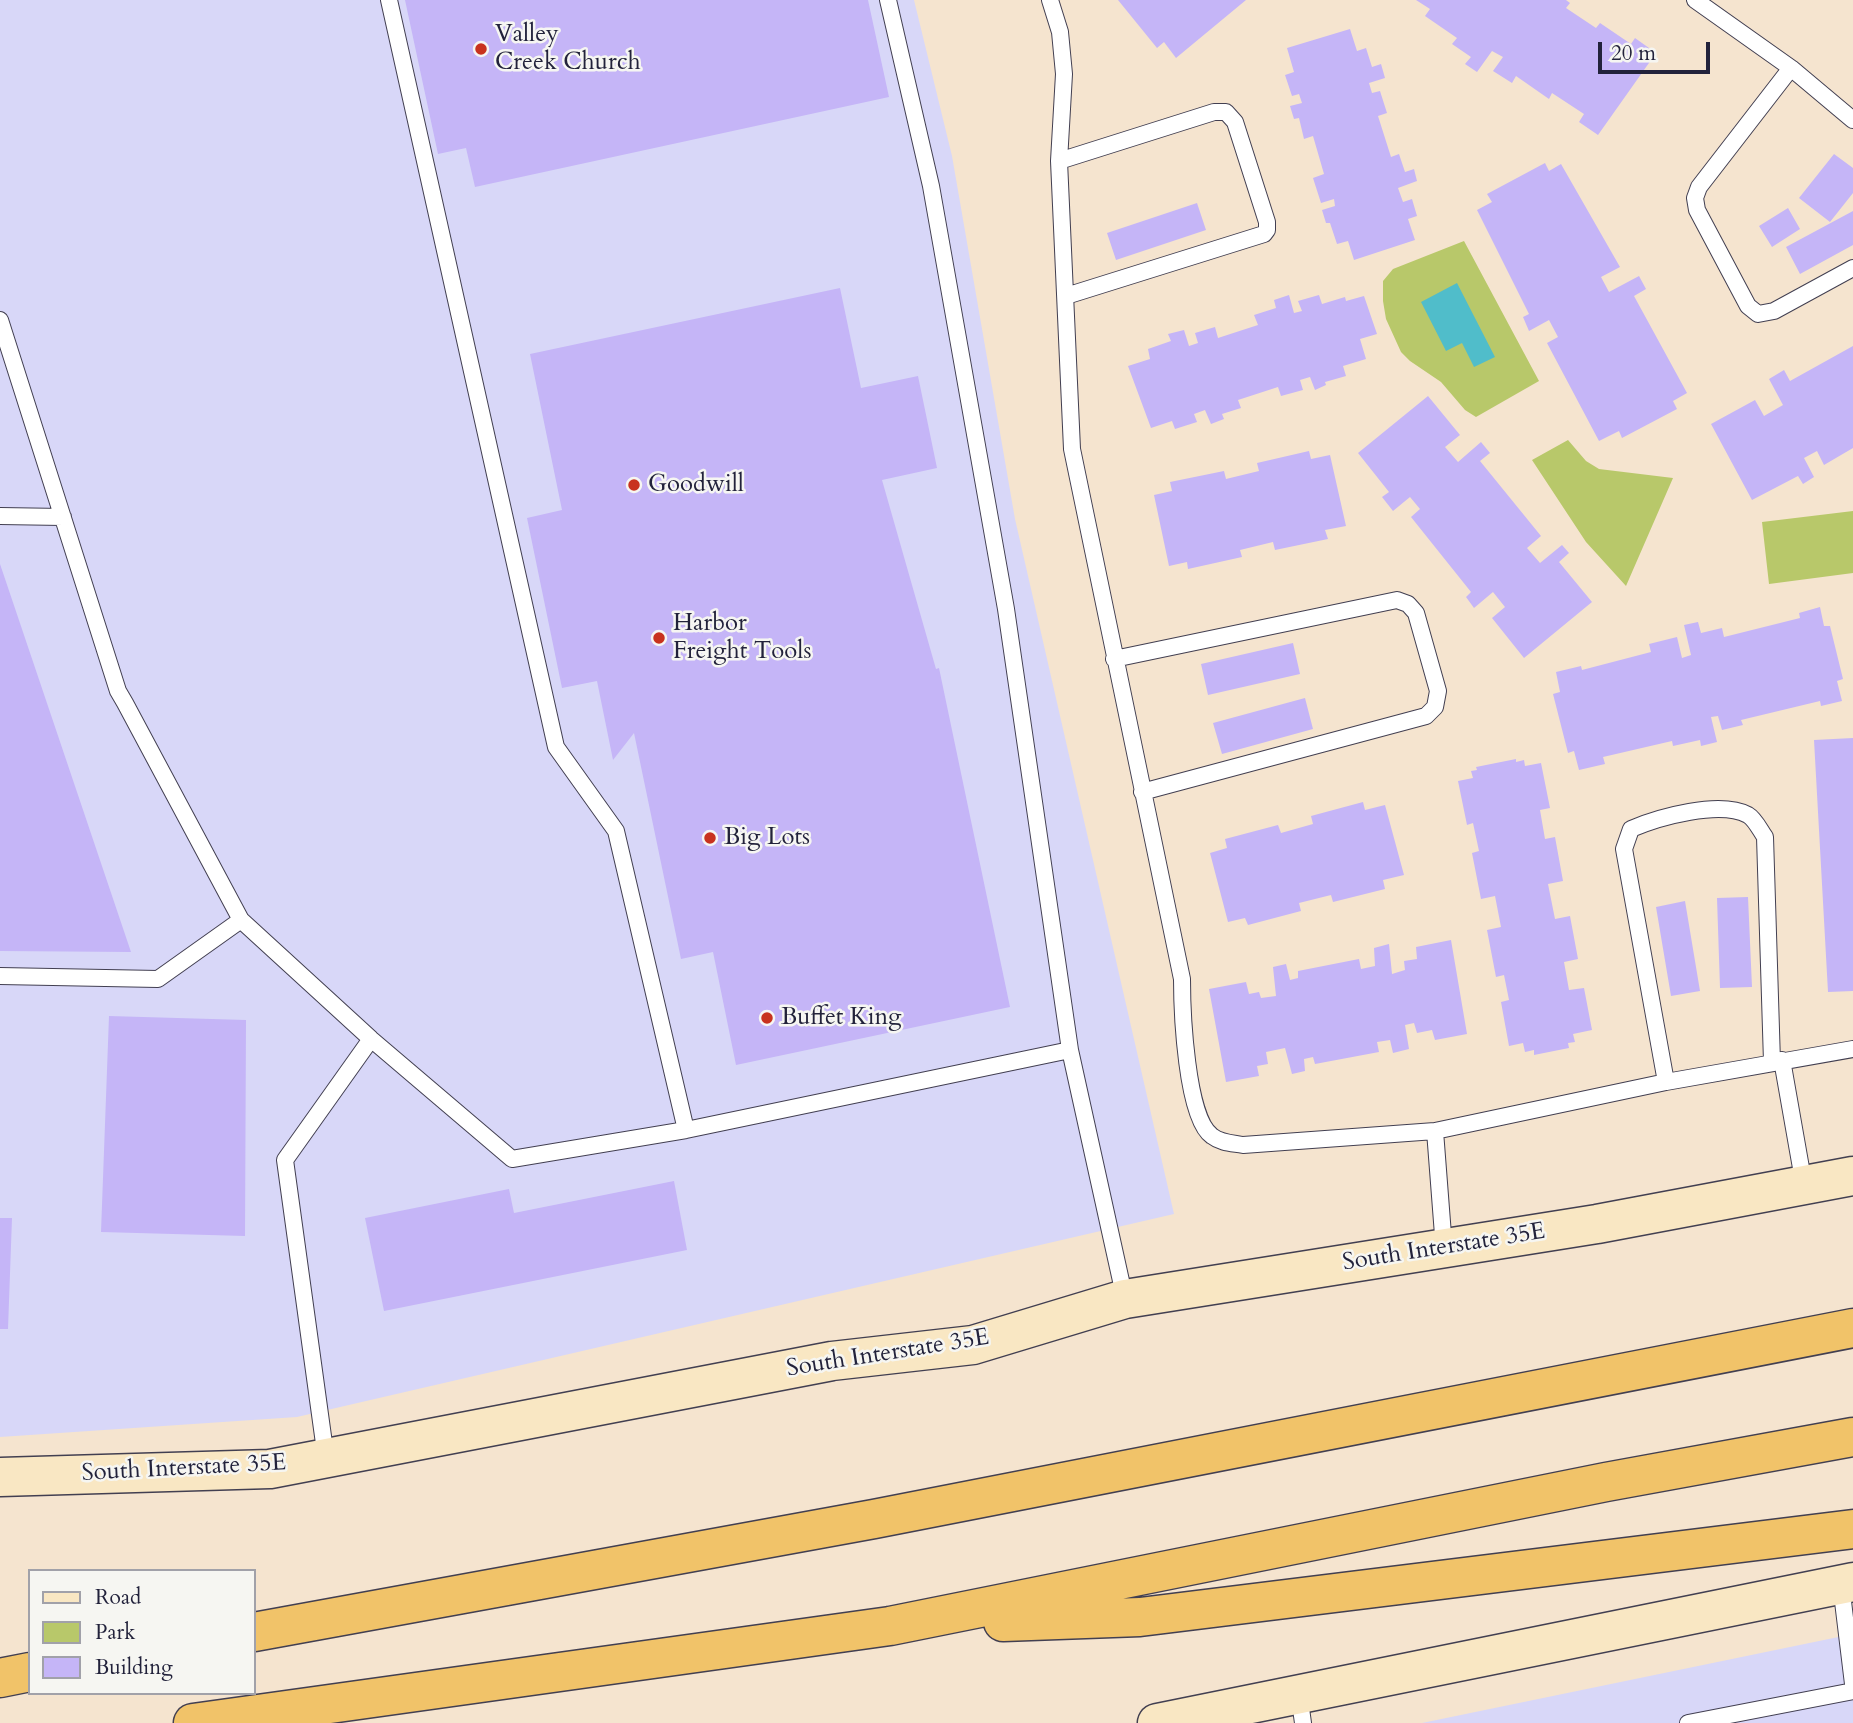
<!DOCTYPE html>
<style>
body{margin:0}
#map{position:relative;width:1853px;height:1723px;overflow:hidden;background:#f5e4cf;font-family:Cardo,serif}
canvas{display:block}
.legend{position:absolute;left:28px;top:1569px;width:228px;height:126px;box-sizing:border-box;background:#f6f6f2;border:2px solid #a1a1a9;margin:0;padding:9px 12px;list-style:none;font-size:21px;color:#22223b}
.legend li{display:flex;align-items:center;gap:14px;height:35px}
.legend b{width:35px;border:2px solid #a1a1a9}
.scale{position:absolute;left:1598px;top:42px;width:112px;height:32px;box-sizing:border-box;border:4px solid #22223b;border-top:0;padding-left:9px;font-size:21px;line-height:24px;white-space:nowrap;color:#22223b;-webkit-text-stroke:5px #f6f6f2;paint-order:stroke}
</style>
<div id="map">
<canvas width="1853" height="1723"></canvas>
<ul class="legend">
<li><b style="height:9px;background:#f9e7c3"></b>Road</li>
<li><b style="height:19px;background:#b8c86a"></b>Park</li>
<li><b style="height:19px;background:#c5b5f7"></b>Building</li>
</ul>
<div class="scale">20 m</div>
</div>
<script>
const ctx = document.querySelector('canvas').getContext('2d');
ctx.lineJoin = 'round';
function paint(path, color) {
  ctx.fillStyle = color;
  ctx.fill(path, 'evenodd');
}
function stroke(path, color, width, dash) {
  ctx.strokeStyle = color;
  ctx.lineWidth = width;
  ctx.lineCap = dash ? 'butt' : 'round';
  ctx.setLineDash(dash || []);
  ctx.stroke(path);
}
function drawText(font, color, halo, rows, align = 'center') {
  ctx.font = font + ' Cardo,serif';
  ctx.lineWidth = 5;
  ctx.setLineDash([]);
  ctx.textBaseline = 'middle';
  ctx.strokeStyle = halo;
  ctx.fillStyle = color;
  for (const [text, x, y, turn = 0] of rows) {
    ctx.save();
    ctx.translate(x, y);
    ctx.rotate((+turn || 0) * Math.PI / 180);
    ctx.textAlign = isNaN(turn) ? turn : align;
    if (halo) ctx.strokeText(text, 0, 0);
    ctx.fillText(text, 0, 0);
    ctx.restore();
  }
}
const built = new Path2D(`
 M0,0H914L952,156L1015,519L1174,1214L297,1417L0,1437Z
 M1853,1634V1723H1422Z`);
const green = new Path2D(`
 M1464,241L1539,381L1476,417L1465,410L1441,382L1410,361L1401,352L1386,319L1383,301V281L1393,269Z
 M1568,440L1586,461L1599,469L1673,478L1626,586L1586,542L1532,460Z
 M1853,511V573L1769,584L1762,522Z`);
const water = new Path2D(`
 M1457,283L1495,357L1474,367L1462,343L1446,351L1421,302Z`);
const building = new Path2D(`
 M405,0H868L889,97L475,187L466,148L438,154Z
 M1118,0H1246L1176,58L1164,42L1157,48Z
 M1416,0H1566L1570,3L1566,8L1596,28L1600,23L1631,44L1635,38L1656,53L1598,135L1579,122L1584,114L1552,93L1549,99L1516,76L1512,83L1493,71L1503,57L1492,51L1477,72L1465,64L1471,57L1452,44L1457,38L1425,16L1430,9Z
 M1350,29L1357,51L1366,48L1372,67L1381,64L1385,78L1369,83L1372,93L1380,91L1387,113L1378,116L1391,157L1399,154L1405,172L1414,169L1417,181L1398,188L1403,202L1412,199L1417,216L1408,219L1415,240L1354,260L1348,241L1337,244L1330,223H1326L1322,210L1335,206L1334,199L1321,203L1313,178L1324,174L1313,136L1304,139L1299,118L1294,119L1290,106L1302,103L1299,94L1292,96L1285,75L1294,72L1287,48Z
 M1834,154L1853,168V193L1830,222L1799,198Z
 M1545,163L1549,171L1561,164L1620,267L1601,277L1609,292L1639,276L1646,289L1634,296L1687,393L1673,401L1677,409L1622,438L1619,431L1599,441L1547,343L1558,337L1549,320L1529,331L1523,317L1529,314L1477,210L1492,202L1487,194Z
 M1197,203L1206,230L1116,260L1107,233Z
 M1788,208L1800,229L1772,247L1759,226Z
 M1853,211V245L1800,274L1786,247Z
 M840,288L861,388L918,376L937,468L882,480L936,669L939,668L1010,1007L736,1065L713,952L681,959L634,733L613,760L597,681L562,688L527,518L562,510L530,354Z
 M1289,295L1294,313L1302,311L1298,301L1319,295L1322,304L1345,297L1346,301L1364,296L1377,334L1360,339L1366,359L1343,366L1346,376L1325,382L1326,385L1315,390L1310,377L1300,380L1303,390L1281,396L1278,387L1238,400L1241,408L1222,414L1224,419L1211,424L1205,410L1194,414L1197,422L1175,429L1172,421L1151,428L1128,366L1150,359L1148,349L1171,341L1168,334L1184,330L1189,346L1198,343L1195,333L1215,327L1218,338L1258,325L1254,315L1276,308L1274,300Z
 M1853,346V448L1824,465L1817,451L1804,458L1814,477L1803,484L1798,476L1752,500L1711,424L1755,400L1764,416L1783,405L1769,379L1784,370L1790,381Z
 M1428,396L1460,435L1445,447L1458,462L1481,442L1490,453L1480,461L1541,536L1527,548L1540,563L1562,545L1569,553L1559,562L1592,602L1524,658L1492,618L1505,607L1493,592L1474,608L1466,597L1471,592L1411,517L1420,509L1410,497L1393,511L1382,497L1389,492L1358,453Z
 M1309,451L1311,459L1330,455L1346,526L1325,530L1328,539L1275,550L1273,542L1240,550L1242,557L1188,569L1187,562L1169,566L1154,495L1172,491L1170,482L1224,471L1226,479L1259,471L1257,463Z
 M0,564L131,952L0,951Z
 M1820,607L1824,626H1830L1843,679L1837,681L1842,701L1821,706L1820,701L1741,720L1743,725L1722,730L1718,716L1711,717L1717,742L1701,746L1700,740L1673,746L1672,741L1603,757L1605,764L1579,770L1574,751L1568,753L1553,694L1560,692L1556,672L1581,666L1582,670L1651,652L1649,644L1677,637L1682,658L1691,655L1684,625L1698,622L1701,633L1722,628L1724,637L1800,618L1799,613Z
 M1293,643L1300,674L1208,695L1201,664Z
 M1305,698L1313,729L1222,754L1213,723Z
 M1853,738V991L1828,992L1814,740Z
 M1516,759V762L1524,760L1525,766L1541,763L1550,808L1540,810L1545,839L1555,837L1563,881L1548,884L1555,919L1570,916L1578,959L1564,962L1569,990L1584,988L1592,1030L1573,1034L1575,1042L1568,1043L1569,1048L1534,1055V1050L1525,1052L1523,1043L1509,1046L1501,1002L1509,1000L1504,975L1496,977L1487,930L1501,927L1495,896L1481,899L1472,853L1479,851L1473,823L1467,825L1458,781L1473,778L1471,771L1477,770L1476,767Z
 M1363,802L1365,810L1385,805L1404,875L1383,880L1385,889L1333,902L1331,895L1299,903L1301,911L1248,925L1245,918L1228,922L1210,853L1227,848L1225,839L1278,825L1281,833L1313,824L1311,816Z
 M1748,897L1752,987L1720,988L1717,898Z
 M1685,901L1700,991L1671,996L1656,907Z
 M1451,940L1467,1034L1435,1040L1432,1030L1417,1033L1414,1023L1405,1025L1409,1049L1393,1053L1390,1040L1377,1042L1379,1052L1315,1064L1313,1057L1304,1059L1305,1071L1292,1074L1285,1048L1266,1052L1268,1064L1257,1066L1259,1076L1226,1082L1209,989L1246,982L1249,994L1259,992L1261,998L1276,996L1273,967L1286,964L1290,980L1298,978V971L1359,959L1361,969L1375,966L1374,948L1389,944L1392,974L1405,970L1404,961L1417,959L1416,947Z
 M109,1016L246,1020L245,1236L101,1232Z
 M674,1181L687,1250L384,1311L365,1218L509,1189L514,1213Z
 M0,1218H12L8,1329H0Z`);
const lane = new Path2D(`
 M389,0L556,747L616,831L686,1130
 M888,0L931,186L1006,609L1070,1050
 M1050,0L1060,32L1064,74L1059,161L1072,449L1182,979C1182,1010 1186,1118 1212,1136C1221,1143 1232,1143 1243,1145L1435,1131L1666,1082L1853,1049
 M1695,0L1791,68L1853,120
 M1791,68L1699,187L1695,198L1697,210L1748,306L1758,314L1774,311L1853,268
 M1059,161L1214,112H1226L1235,122L1267,222V230L1264,234L1066,296
 M0,320L118,691L125,703L241,920L371,1039L512,1159L686,1130L1070,1050L1125,1299
 M0,516L63,517
 M1114,659L1397,600L1408,604L1416,613L1438,691L1435,707L1426,716L1142,792
 M0,976L158,979L241,920
 M1782,1060L1804,1185
 M1666,1082L1624,849L1631,829C1659,817 1720,800 1748,815C1755,819 1760,830 1765,837L1772,1062
 M1435,1131L1444,1248
 M326,1458L285,1160L371,1039
 M1841,1585L1853,1684
 M1299,1694L1303,1723
 M1688,1723L1853,1691`);
const secondary = new Path2D(`
 M0,1477L270,1469L832,1361L973,1345L1125,1299L1597,1224L1853,1176
 M1157,1723L1853,1582`);
const highway = new Path2D(`
 M1003,1622L1140,1617L1853,1529
 M254,1632L874,1519L1853,1328
 M0,1678L30,1672
 M193,1723L890,1626L1606,1482L1853,1437`);
const markers = [
 [481,49,7,"#c8321e"],
 [634,485,7,"#c8321e"],
 [659,638,7,"#c8321e"],
 [710,838,7,"#c8321e"],
 [767,1018,7,"#c8321e"]
];
const poiNames = [
 ["Valley",495,35],
 ["Creek Church",495,63],
 ["Goodwill",648,485],
 ["Harbor",673,624],
 ["Freight Tools",673,652],
 ["Big Lots",724,838],
 ["Buffet King",781,1018]
];
const streetNames = [
 ["South Interstate 35E",1444,1248,-9],
 ["South Interstate 35E",888,1354,-9],
 ["South Interstate 35E",184,1469,-3]
];
paint(built, '#d8d7f8');
paint(green, '#b8c86a');
paint(water, '#50bdca');
paint(building, '#c5b5f7');
stroke(lane, '#423f51', 18);
stroke(secondary, '#423f51', 41);
stroke(highway, '#423f51', 41);
stroke(lane, '#fff', 16);
stroke(secondary, '#f9e7c3', 38);
stroke(highway, '#f1c369', 38);
for (const [x, y, r, color] of markers) {
  const dot = new Path2D();
  dot.arc(x, y, r, 0, 2 * Math.PI);
  ctx.fillStyle = color;
  ctx.fill(dot);
  stroke(dot, '#f6f6f2', 2.5);
}
drawText('24px', '#22223b', '#f6f6f2', poiNames, 'left');
drawText('24px', '#22223b', '#f6f6f2', streetNames);
</script>
